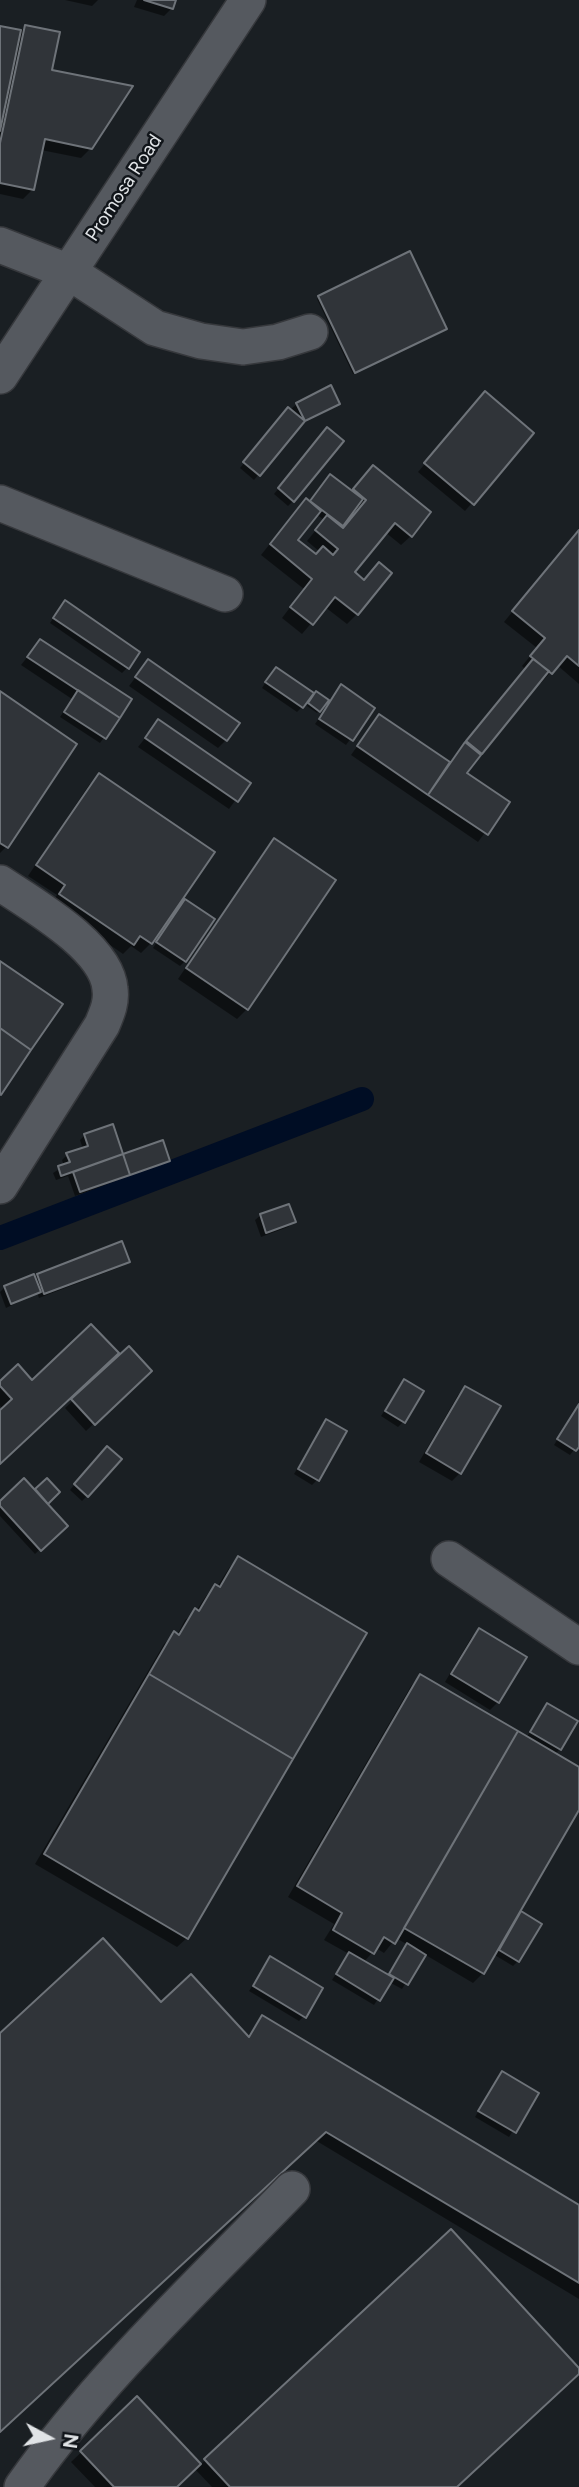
<!DOCTYPE html>
<style>
body{margin:0}
#map{position:relative;width:579px;height:2487px;overflow:hidden;background:#1a1f23;font-family:Figtree,sans-serif}
canvas{display:block}
.north{position:absolute;left:14px;top:2403px;width:70px;height:70px;-webkit-text-stroke:5px #11151a;paint-order:stroke;rotate:98deg;font-size:19px;font-weight:700;line-height:28px;text-align:center;color:#e1e4e7}
.north::after{content:'';display:block;margin:auto;width:24px;height:32px;background:#e1e4e7;clip-path:polygon(50% 0,100% 100%,50% 72%,0 100%)}
</style>
<div id="map">
<canvas width="579" height="2487"></canvas>
<div class="north">N</div>
</div>
<script>
const ctx = document.querySelector('canvas').getContext('2d');
ctx.lineJoin = 'round';
function paint(path, color) {
  ctx.fillStyle = color;
  ctx.fill(path, 'evenodd');
}
function stroke(path, color, width, dash) {
  ctx.strokeStyle = color;
  ctx.lineWidth = width;
  ctx.lineCap = dash ? 'butt' : 'round';
  ctx.setLineDash(dash || []);
  ctx.stroke(path);
}
function drawText(font, color, halo, rows, align = 'center') {
  ctx.font = font + ' Figtree,sans-serif';
  ctx.lineWidth = 5;
  ctx.setLineDash([]);
  ctx.textBaseline = 'middle';
  ctx.strokeStyle = halo;
  ctx.fillStyle = color;
  for (const [text, x, y, turn = 0] of rows) {
    ctx.save();
    ctx.translate(x, y);
    ctx.rotate((+turn || 0) * Math.PI / 180);
    ctx.textAlign = isNaN(turn) ? turn : align;
    if (halo) ctx.strokeText(text, 0, 0);
    ctx.fillText(text, 0, 0);
    ctx.restore();
  }
}
const shadow = new Path2D(`
 M65,0H98L92,6Z
 M137,0H174L171,9L164,16L134,7Z
 M0,27L20,32L25,27L91,148L81,158L41,150L33,189L23,199L0,194Z
 M319,297L443,330L353,374L317,299Z
 M478,401L532,433L465,511L418,472Z
 M338,403L333,408L300,425L254,480L240,468L284,415L297,404Z
 M322,435L293,501L288,506L274,494Z
 M363,477L411,536L401,545L385,532L353,573L357,614L347,624L325,607L302,634L282,618L304,589L261,555L297,510L309,503L325,481L351,492ZM354,508L357,510L342,530L339,527ZM316,514L324,520L307,541L320,552L316,556L296,540Z
 M579,530V684L557,665L541,683L539,681L465,773L507,803L478,842L351,755L379,716L449,763L526,670L522,666L537,648L504,622Z
 M60,608L138,652L127,668L122,673L50,623Z
 M40,641L130,700L100,743L60,717L72,699L21,665Z
 M148,661L226,740L218,748L129,686Z
 M271,674L302,707L297,712L262,688Z
 M337,692L373,708L346,745L315,724Z
 M0,694L6,847L0,853Z
 M314,695L319,711L317,713L307,706Z
 M158,722L248,783L229,809L138,747Z
 M99,776L212,853L151,943L141,953L131,946L123,954L51,904L57,895L28,876L89,785Z
 M274,840L334,880L247,1009L237,1019L178,979L265,850Z
 M180,906L185,961L180,966L153,948Z
 M111,1126L122,1156L168,1161L163,1166L75,1196L68,1176L56,1180L53,1173L64,1166L62,1160L67,1155L83,1149L80,1140L85,1135Z
 M261,1215L294,1222L288,1227L261,1237L255,1220Z
 M128,1261L123,1266L39,1298L37,1293L6,1308L0,1292L5,1287L34,1279L38,1275Z
 M129,1348L150,1371L86,1431L65,1408Z
 M404,1381L403,1422L398,1427L381,1416Z
 M32,1382L0,1463V1412L3,1409L0,1406V1383Z
 M466,1388L460,1473L452,1481L419,1462L458,1395Z
 M579,1404V1443L570,1455L554,1445Z
 M327,1421L317,1480L312,1485L294,1474Z
 M102,1453L87,1496L82,1501L70,1490Z
 M47,1480L58,1492L46,1504L65,1525L35,1554L0,1516V1503L34,1492Z
 M238,1559L187,1938L177,1947L35,1864L164,1644L174,1634L177,1635L185,1620L196,1611L206,1596L215,1586L217,1587L229,1568Z
 M479,1630L498,1702L490,1710L445,1682L471,1638Z
 M420,1676L526,1738L548,1705L560,1749L554,1755L579,1769V1807L515,1919L521,1913L518,1961L513,1966L493,1954L483,1973L473,1983L424,1954L402,1989L389,1982L374,2005L332,1980L349,1954L324,1940L334,1924L288,1897L411,1686ZM396,1938L408,1945L387,1976L364,1962L376,1948L384,1953Z
 M271,1958L304,2016L299,2021L249,1991Z
 M161,2005L247,2037L262,2017L579,2207V2299L315,2140L0,2431V2036Z
 M502,2073L537,2093L509,2137L475,2117Z
 M451,2232L579,2371L455,2487H212L194,2468L175,2487H95L71,2462L137,2399L200,2465Z`);
const canal = new Path2D(`
 M0,1238L362,1099`);
const building = new Path2D(`
 M144,0H176L173,9Z
 M25,25L60,32L52,70L133,86L92,149L45,139L34,190L0,183V143Z
 M0,26L21,30L0,131Z
 M410,251L447,329L355,373L318,296Z
 M331,385L340,404L305,421L296,403Z
 M485,391L534,433L474,505L424,463Z
 M288,407L305,421L260,476L243,462Z
 M327,427L344,441L294,502L278,488Z
 M373,465L431,512L412,537L395,523L355,572L364,580L379,562L392,573L358,615L335,597L313,625L290,607L312,579L270,544L306,498L321,511L298,540L316,554L323,546L333,555L338,549L315,530L327,515L343,528L366,500L353,489Z
 M330,474L363,499L343,526L310,501Z
 M579,530V666L567,656L552,674L530,656L545,638L512,611Z
 M65,600L140,652L129,669L53,618Z
 M40,639L132,699L120,718L27,657Z
 M148,659L240,723L227,741L135,677Z
 M533,659L549,671L482,754L466,741Z
 M276,667L314,693L303,708L265,682Z
 M341,684L375,708L353,741L319,719Z
 M78,690L120,718L106,739L64,712Z
 M0,691L77,744L8,848L0,843Z
 M316,691L329,700L320,712L308,703Z
 M379,714L450,762L428,795L357,746Z
 M158,719L251,783L238,802L145,738Z
 M465,742L481,755L467,773L510,802L488,835L428,795Z
 M99,773L215,852L152,944L140,936L134,945L59,894L65,885L36,865Z
 M274,838L336,880L248,1010L186,968Z
 M185,899L215,919L186,962L156,942Z
 M0,961L63,1004L31,1050L0,1028Z
 M0,1028L31,1050L1,1095L0,1094Z
 M113,1124L123,1154L61,1176L58,1166L70,1162L66,1153L88,1146L84,1134Z
 M163,1140L170,1161L130,1175L123,1154Z
 M123,1154L130,1175L80,1192L73,1172Z
 M289,1204L296,1222L266,1233L260,1214Z
 M122,1241L130,1262L44,1294L37,1274Z
 M34,1274L41,1292L11,1304L4,1286Z
 M91,1324L119,1353L0,1464V1410L12,1399L0,1386V1381L18,1364L32,1380Z
 M129,1346L152,1371L95,1425L71,1399Z
 M404,1379L424,1391L405,1423L385,1411Z
 M465,1386L501,1406L461,1474L426,1453Z
 M579,1404V1447L576,1451L557,1439Z
 M326,1419L347,1431L319,1481L298,1469Z
 M107,1446L122,1459L88,1497L74,1484Z
 M24,1478L68,1526L41,1551L0,1506V1501Z
 M47,1478L60,1492L48,1504L35,1489Z
 M238,1556L367,1633L293,1759L149,1674L174,1631L179,1635L195,1608L199,1611L215,1584L220,1587Z
 M479,1628L527,1657L499,1703L451,1674Z
 M149,1674L293,1759L188,1939L44,1854Z
 M420,1674L518,1731L395,1944L384,1937L374,1954L333,1930L342,1913L297,1886Z
 M547,1703L578,1721L561,1750L530,1732Z
 M518,1731L579,1767V1810L484,1974L404,1928Z
 M521,1911L542,1924L519,1962L499,1950Z
 M103,1938L161,2002L191,1974L249,2037L262,2015L579,2205V2283L326,2132L0,2432V2033Z
 M407,1943L426,1955L408,1985L389,1974Z
 M349,1952L394,1978L380,2001L336,1974Z
 M270,1956L323,1988L306,2018L253,1986Z
 M502,2071L539,2093L516,2133L478,2111Z
 M451,2229L579,2368V2374L457,2487H230L204,2459Z
 M137,2396L201,2464L177,2487H114L80,2451Z`);
const minor = new Path2D(`
 M0,245L69,272L155,328L201,341L243,347L278,342L310,332
 M0,376L248,0
 M0,503L225,594
 M0,883C33,905 107,947 110,989C112,1002 107,1013 102,1025L0,1186
 M449,1559L579,1647
 M22,2487C99,2378 199,2285 292,2189`);
const streetNames = [
 ["Promosa Road",124,188,-57]
];
paint(shadow, '#0007');
stroke(canal, '#000d24', 24);
paint(building, '#303439');
stroke(building, '#6e7379', 2);
stroke(minor, '#36383c', 38);
stroke(minor, '#55595f', 35);
drawText('19px', '#e1e4e7', '#11151a', streetNames);
</script>
